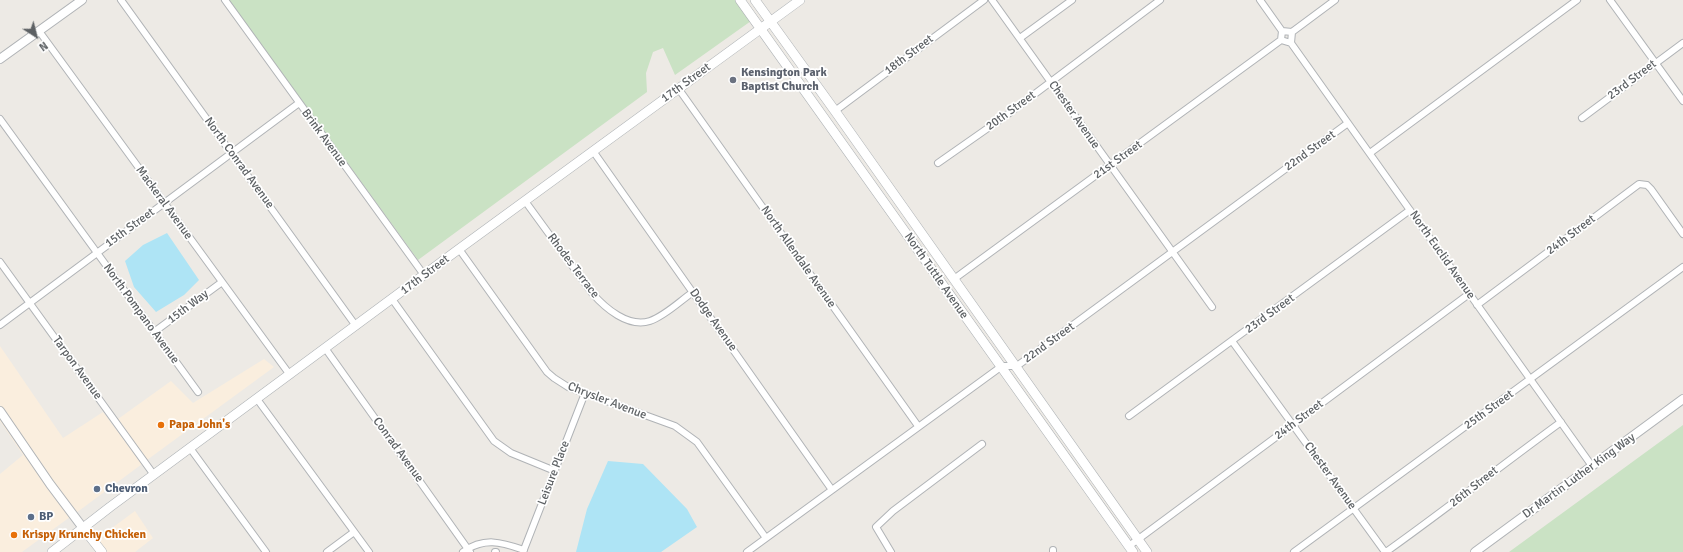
<!DOCTYPE html>
<style>
body{margin:0}
#map{position:relative;width:1683px;height:552px;overflow:hidden;background:#edeae5;font-family:Signika,sans-serif}
canvas{display:block}
.north{position:absolute;left:16px;top:16px;width:40px;height:40px;-webkit-text-stroke:3px #fff;paint-order:stroke;rotate:144deg;font-size:11px;font-weight:700;line-height:16px;text-align:center;color:#5d6164}
.north::after{content:'';display:block;margin:auto;width:14px;height:18px;background:#5d6164;clip-path:polygon(50% 0,100% 100%,50% 72%,0 100%)}
</style>
<div id="map">
<canvas width="1683" height="552"></canvas>
<div class="north">N</div>
</div>
<script>
const ctx = document.querySelector('canvas').getContext('2d');
ctx.lineJoin = 'round';
function paint(path, color) {
  ctx.fillStyle = color;
  ctx.fill(path, 'evenodd');
}
function stroke(path, color, width, dash) {
  ctx.strokeStyle = color;
  ctx.lineWidth = width;
  ctx.lineCap = dash ? 'butt' : 'round';
  ctx.setLineDash(dash || []);
  ctx.stroke(path);
}
function drawText(font, color, halo, rows, align = 'center') {
  ctx.font = font + ' Signika,sans-serif';
  ctx.lineWidth = 3.5;
  ctx.setLineDash([]);
  ctx.textBaseline = 'middle';
  ctx.strokeStyle = halo;
  ctx.fillStyle = color;
  for (const [text, x, y, turn = 0] of rows) {
    ctx.save();
    ctx.translate(x, y);
    ctx.rotate((+turn || 0) * Math.PI / 180);
    ctx.textAlign = isNaN(turn) ? turn : align;
    if (halo) ctx.strokeText(text, 0, 0);
    ctx.fillText(text, 0, 0);
    ctx.restore();
  }
}
const commercial = new Path2D(`
 M0,346L63,438L103,412L142,464L76,513L0,405Z
 M264,359L274,367L147,460L118,419L171,381L193,403Z
 M0,417L70,517L22,552H0V474L23,455L0,421Z
 M135,511L153,538L135,552H107L97,539Z`);
const green = new Path2D(`
 M229,0H735L751,21L675,75L663,48L653,52L646,73L647,92L418,260Z
 M1683,425V552H1509Z`);
const water = new Path2D(`
 M167,233L199,280L184,295L156,312L134,287L125,261L143,245Z
 M608,461L643,464L687,509L697,527L661,552H576L587,509Z`);
const minor = new Path2D(`
 M121,0L356,326
 M225,0L424,275
 M992,0L1212,307
 M1260,0L1282,31
 M1610,0L1683,101
 M39,31L290,375
 M1282,31L1292,32L1291,43L1281,40Z
 M1292,32L1335,0
 M1020,38L1072,0
 M1291,43L1592,466
 M678,88L918,426
 M835,111L984,0
 M1582,118L1683,43
 M0,119L198,392
 M593,151L832,490
 M1370,153L1577,0
 M938,163L1008,114L1160,0
 M525,201L592,293C605,308 628,328 650,321C665,316 680,301 693,292
 M459,249L547,372L554,378L568,387L675,426L697,442L766,538
 M0,262L154,475
 M954,279L1281,40
 M392,299L494,441L511,453L555,471
 M1477,305L1639,184L1647,185L1651,189L1683,234
 M0,325L299,103
 M154,332L222,282
 M1232,341L1385,552
 M325,348L470,552
 M257,399L369,552
 M1129,416L1410,210
 M190,448L266,552
 M1129,546L1469,294
 M327,552L354,532
 M463,552C484,537 501,542 524,550
 M495,552H496
 M523,552L585,393
 M747,552L1002,366H1017L1348,123
 M891,552L876,527L893,511L982,444
 M1053,552V550
 M1294,552L1683,267
 M1386,552C1445,510 1502,465 1561,422`);
const tertiary = new Path2D(`
 M0,59L82,0
 M0,411L50,484L83,528
 M1475,552L1683,399`);
const secondary = new Path2D(`
 M740,0L1133,552
 M755,0L835,111L1147,552
 M83,528L102,552
 M52,552L110,507L459,249L800,0`);
const markers = [
 [733,80,4,"#6b7280"],
 [161,425,4,"#e8710a"],
 [97,489,4,"#5c6f8a"],
 [31,517,4,"#5c6f8a"],
 [14,535,4,"#e8710a"]
];
const streetNames = [
 ["18th Street",909,55,-37],
 ["23rd Street",1632,80,-37],
 ["17th Street",686,83,-36],
 ["20th Street",1011,111,-36],
 ["Chester Avenue",1074,115,55],
 ["Brink Avenue",324,138,54],
 ["22nd Street",1310,151,-36],
 ["21st Street",1118,160,-36],
 ["North Conrad Avenue",239,163,54],
 ["Mackeral Avenue",164,203,54],
 ["15th Street",130,228,-36],
 ["24th Street",1571,235,-37],
 ["North Euclid Avenue",1442,255,55],
 ["North Allendale Avenue",798,257,55],
 ["Rhodes Terrace",573,266,53],
 ["17th Street",425,275,-37],
 ["North Tuttle Avenue",936,276,55],
 ["15th Way",188,307,-37],
 ["North Pompano Avenue",141,314,54],
 ["23rd Street",1270,314,-36],
 ["Dodge Avenue",713,320,55],
 ["22nd Street",1049,343,-36],
 ["Tarpon Avenue",77,368,54],
 ["Chrysler Avenue",607,401,21],
 ["25th Street",1489,410,-36],
 ["24th Street",1299,420,-37],
 ["Conrad Avenue",398,450,54],
 ["Leisure Place",554,473,-69],
 ["Chester Avenue",1330,476,54],
 ["Dr Martin Luther King Way",1579,476,-36],
 ["26th Street",1474,487,-38]
];
const worshipNames = [
 ["Kensington Park",741,73],
 ["Baptist Church",741,87]
];
const foodNames = [
 ["Papa John's",169,425],
 ["Krispy Krunchy Chicken",22,535]
];
const serviceNames = [
 ["Chevron",105,489],
 ["BP",39,517]
];
paint(commercial, '#faeede');
paint(green, '#cae2c4');
paint(water, '#aee4f5');
stroke(minor, '#b0b3b6', 8);
stroke(tertiary, '#b0b3b6', 10);
stroke(secondary, '#afb3b6', 10);
stroke(minor, '#fff', 6);
stroke(tertiary, '#fff', 8);
stroke(secondary, '#fff', 9);
for (const [x, y, r, color] of markers) {
  const dot = new Path2D();
  dot.arc(x, y, r, 0, 2 * Math.PI);
  ctx.fillStyle = color;
  ctx.fill(dot);
  stroke(dot, '#fff', 1.5);
}
drawText('12px', '#5d6164', '#fff', streetNames);
drawText('bold 12px', '#5b616d', '#fff', worshipNames, 'left');
drawText('bold 12px', '#c56008', '#fff', foodNames, 'left');
drawText('bold 12px', '#4e5e75', '#fff', serviceNames, 'left');
</script>
